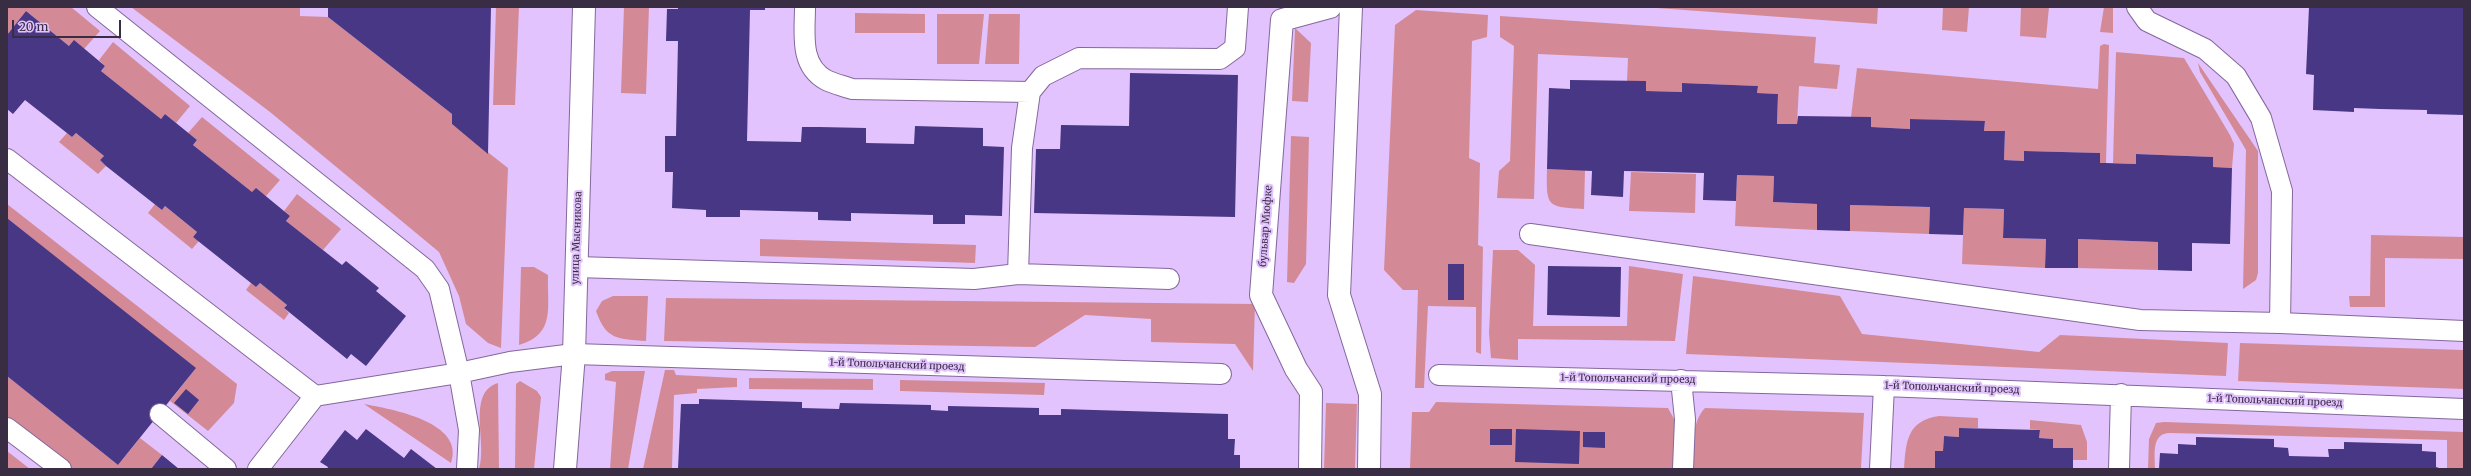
<!DOCTYPE html>
<meta charset="utf-8">
<style>
body{margin:0}
#map{position:relative;width:2471px;height:476px;overflow:hidden;background:#e2c3fd;font-family:Merriweather,serif}
canvas{display:block}
.frame{position:absolute;inset:0;border:8px solid #392d43;pointer-events:none}
.scale{position:absolute;left:12px;top:20px;width:109px;height:18px;box-sizing:border-box;border:2px solid #392d43;border-top:0;padding-left:5px;font-size:12px;line-height:14px;white-space:nowrap;color:#392d43;-webkit-text-stroke:3px #e2c3fd;paint-order:stroke}
</style>
<div id="map">
<canvas width="2471" height="476"></canvas>
<div class="frame"></div>
<div class="scale">20 m</div>
</div>
<script>
const ctx = document.querySelector('canvas').getContext('2d');
ctx.lineJoin = 'round';
function paint(path, color) {
  ctx.fillStyle = color;
  ctx.fill(path, 'evenodd');
}
function stroke(path, color, width, dash) {
  ctx.strokeStyle = color;
  ctx.lineWidth = width;
  ctx.lineCap = dash ? 'butt' : 'round';
  ctx.setLineDash(dash || []);
  ctx.stroke(path);
}
function drawText(font, color, halo, rows, align = 'center') {
  ctx.font = font + ' Merriweather,serif';
  ctx.lineWidth = 4;
  ctx.setLineDash([]);
  ctx.textBaseline = 'middle';
  ctx.strokeStyle = halo;
  ctx.fillStyle = color;
  for (const [text, x, y, turn = 0] of rows) {
    ctx.save();
    ctx.translate(x, y);
    ctx.rotate((+turn || 0) * Math.PI / 180);
    ctx.textAlign = isNaN(turn) ? turn : align;
    if (halo) ctx.strokeText(text, 0, 0);
    ctx.fillText(text, 0, 0);
    ctx.restore();
  }
}
const green = new Path2D(`
 M7,7H71L100,31L84,49L69,46L26,11L7,35Z
 M131,7H300V16L328,17L452,114V124L508,168L501,348L488,343L466,324L459,296L439,252L270,112Z
 M496,7H519L515,105H493Z
 M624,7H649L646,94L621,93Z
 M1643,7H1878L1877,24Z
 M1943,7H1969L1967,32L1942,30Z
 M2021,7H2049L2046,38L2020,36Z
 M2104,7H2113V33L2100,32Z
 M1416,10L1488,15L1487,37L1472,41L1469,158L1480,163L1478,245L1483,247L1481,354L1476,352V307L1428,306L1424,388H1415L1418,290H1403L1384,270L1395,25Z
 M855,13L925,14V33H855Z
 M937,14H984L979,64H937Z
 M989,14H1020L1019,64H985Z
 M1500,16L1816,37L1814,63L1840,65L1837,89L1799,86L1797,124H1777L1778,94L1757,93L1758,86L1683,83L1682,92L1646,91L1627,81L1628,58L1538,54L1534,199L1497,198L1499,171L1510,161L1514,46L1500,37Z
 M1295,28L1311,43L1308,102L1292,101Z
 M113,42L190,106L176,123L165,114L161,119L101,71L105,66L99,60Z
 M2104,44L2109,45L2106,163H2100V153L2025,151L2024,161L2004,160L2005,132L1984,131L1985,122L1910,119V129L1871,127V117H1851L1857,68L2098,89L2100,46Z
 M2116,52L2184,58L2230,135L2234,144L2232,168L2213,167L2212,157L2137,154L2136,164L2113,163Z
 M2198,63L2258,151V273L2256,280L2243,289L2246,150L2200,72Z
 M202,117L280,180L266,196L252,192L193,145L197,140L188,133Z
 M67,133L72,137L76,133L104,156L100,160L106,166L98,174L59,142Z
 M1291,136L1309,137L1306,264L1294,283L1287,282Z
 M1547,169L1585,170L1584,209C1547,207 1546,207 1547,169Z
 M1631,172L1696,174L1695,213L1629,211Z
 M1737,175L1774,176L1773,202L1817,204V230L1735,226Z
 M297,194L341,229L323,250L286,221L290,216L284,211Z
 M7,204L237,384L234,403L208,431L170,401L195,369L7,218Z
 M155,204L162,210L165,206L197,232L193,237L199,241L192,249L148,213Z
 M1850,205L1930,207L1929,234L1850,231Z
 M1964,208L2004,209L2003,238L2046,239L2045,268L1962,264Z
 M2371,235L2464,237V259L2385,258V307H2350L2349,296H2370Z
 M760,239L976,245L975,263L760,256Z
 M2078,239L2158,242V270L2078,268Z
 M1493,250H1518L1535,265L1533,326H1627L1629,266L1683,274L1675,341L1518,339V360L1491,358L1489,333Z
 M521,267H534L548,275C547,308 556,334 519,345Z
 M1693,276L1840,296L1862,334L2039,352L2060,335L2228,343L2226,376L1686,354Z
 M251,283L256,287L260,283L287,305L284,308L289,313L284,320L246,290Z
 M613,296H648L646,341C618,339 606,340 596,311L602,301Z
 M666,298L1255,304L1253,371L1235,344L1151,342V319L1085,315L1035,347L664,341Z
 M2240,343L2464,350V389L2238,381Z
 M665,370H674L676,375L737,378V387L697,389V393L674,395L672,469H643Z
 M612,371H645L628,469H610L616,382L605,380V374Z
 M7,376L118,465L140,438L162,455L151,469H72L7,418Z
 M749,378L873,379V390L749,389Z
 M900,380L1045,383L1044,395L900,391Z
 M520,381L537,391L541,397L534,469H515L516,384Z
 M498,383L499,469H479C488,442 466,393 498,383Z
 M1436,402L1668,408L1674,419V469H1410L1412,412H1429Z
 M1326,403L1357,404L1355,469H1324Z
 M364,404C391,409 466,422 451,463Z
 M1705,408L1864,413L1861,469H1693C1694,449 1690,424 1705,408Z
 M1939,416L1978,418V428H1959V437L1944,436L1943,451H1935V469H1904C1906,441 1907,421 1939,416Z
 M2030,420L2081,425L2087,442V460H2073V448H2053V439L2039,438L2040,430L2030,429Z
 M2164,422L2464,432V469H2447V440L2170,433C2151,433 2155,455 2155,469H2148L2149,439L2156,423Z
 M7,451L30,469H7Z`);
const building = new Path2D(`
 M328,7H491L488,154L452,124V114L328,17Z
 M678,7H765V10H750L747,141L801,142L802,127H819L866,128V143L914,144L915,126L983,128V146L1004,147L1002,216L965,215V224H933V215L851,213V221L818,220V212L740,210V217H706V210L672,208L673,172H665V136H676L678,41H666L667,9H678Z
 M2309,7H2464V115L2427,114V110L2380,109L2354,108V112L2313,110L2314,75L2306,74Z
 M26,11L69,46L74,40L105,66L101,71L161,119L165,114L197,140L193,145L252,192L256,188L290,216L286,221L342,265L346,261L379,288L376,291L406,316L366,366L351,354L347,359L284,308L287,305L260,283L256,287L193,237L197,232L165,206L162,210L106,166L100,160L104,156L76,133L72,137L25,100L13,114L7,109V35Z
 M1130,73L1238,75L1235,217L1034,213L1036,149H1060L1061,125L1129,126Z
 M1570,80L1646,81V91L1682,92V83L1758,86L1757,93L1778,94L1777,124H1797L1798,116L1871,117V127L1910,129V119L1985,121L1984,131H2005L2004,160L2024,161V151L2100,153V163H2106L2136,164V154L2213,157V167L2232,168L2230,244L2192,243V271L2158,270V242L2078,239V268H2045L2046,239L2003,238L2004,209L1964,208L1963,235L1929,234L1930,207L1850,205V231L1817,230V204L1773,202L1774,176L1737,175L1736,201L1703,200L1704,173L1624,171L1623,197L1591,195L1592,171L1547,169L1549,88L1570,89Z
 M7,218L196,368L118,465L7,376Z
 M1448,264H1464V300H1448Z
 M1548,266L1621,267L1620,317L1547,315Z
 M186,389L199,400L188,414L174,403Z
 M699,399L802,402V408L839,409L840,403L931,405V410L948,411V406L1039,408V415H1061V409L1228,414V439H1235L1234,455H1240V469H678L681,404H699Z
 M1959,428L2040,430L2039,438L2053,439V448H2073V469H1935V451H1943L1944,436L1959,437Z
 M366,429L404,458L411,449L437,469H327L328,467L320,462L345,430L357,440Z
 M1490,429H1512V445H1490Z
 M1516,429L1580,431L1579,464L1515,462Z
 M1583,432H1605V448L1583,447Z
 M2196,437L2274,439V447L2288,448L2289,456L2329,457L2328,449H2344V442L2422,444V451L2436,452V467L2442,469H2159L2160,453L2178,454V444L2196,445Z
 M162,455L179,469H151Z`);
const lane = new Path2D(`
 M97,7L425,269L439,289L459,373L469,430L467,469
 M805,7C805,33 799,65 826,80C834,84 844,86 852,89L1030,92
 M2137,7L2147,21L2205,49L2236,76L2261,118L2282,191L2280,323
 M7,159L315,396
 M1530,234L2140,320L2280,323L2464,331
 M576,267L974,279L1018,274L1022,148L1030,92L1043,76L1079,58L1220,59L1235,48L1238,7
 M1018,274L1169,279
 M1439,375L1884,386L2464,409
 M1681,380L1685,419L1683,469
 M160,414L226,469
 M7,428L61,469
 M258,469L315,396L459,373L510,362L574,354L1221,374
 M1880,469L1884,386
 M2119,469L2121,394`);
const street = new Path2D(`
 M1351,7L1339,295L1370,394L1369,469
 M565,469L574,354L584,7
 M1310,469L1311,392L1296,369L1261,295L1282,20L1330,7`);
const streetNames = [
 ["бульвар Мюфке",1266,226,-86],
 ["улица Мысникова",577,238,-88],
 ["1-й Топольчанский проезд",897,365,2],
 ["1-й Топольчанский проезд",1628,379,1],
 ["1-й Топольчанский проезд",1952,388,2],
 ["1-й Топольчанский проезд",2275,401,2]
];
paint(green, '#d48a96');
paint(building, '#473785');
stroke(lane, '#84689c', 22);
stroke(street, '#84689c', 24);
stroke(lane, '#fff', 20);
stroke(street, '#fff', 22);
drawText('10px', '#392d43', '#e2c3fd', streetNames);
</script>
